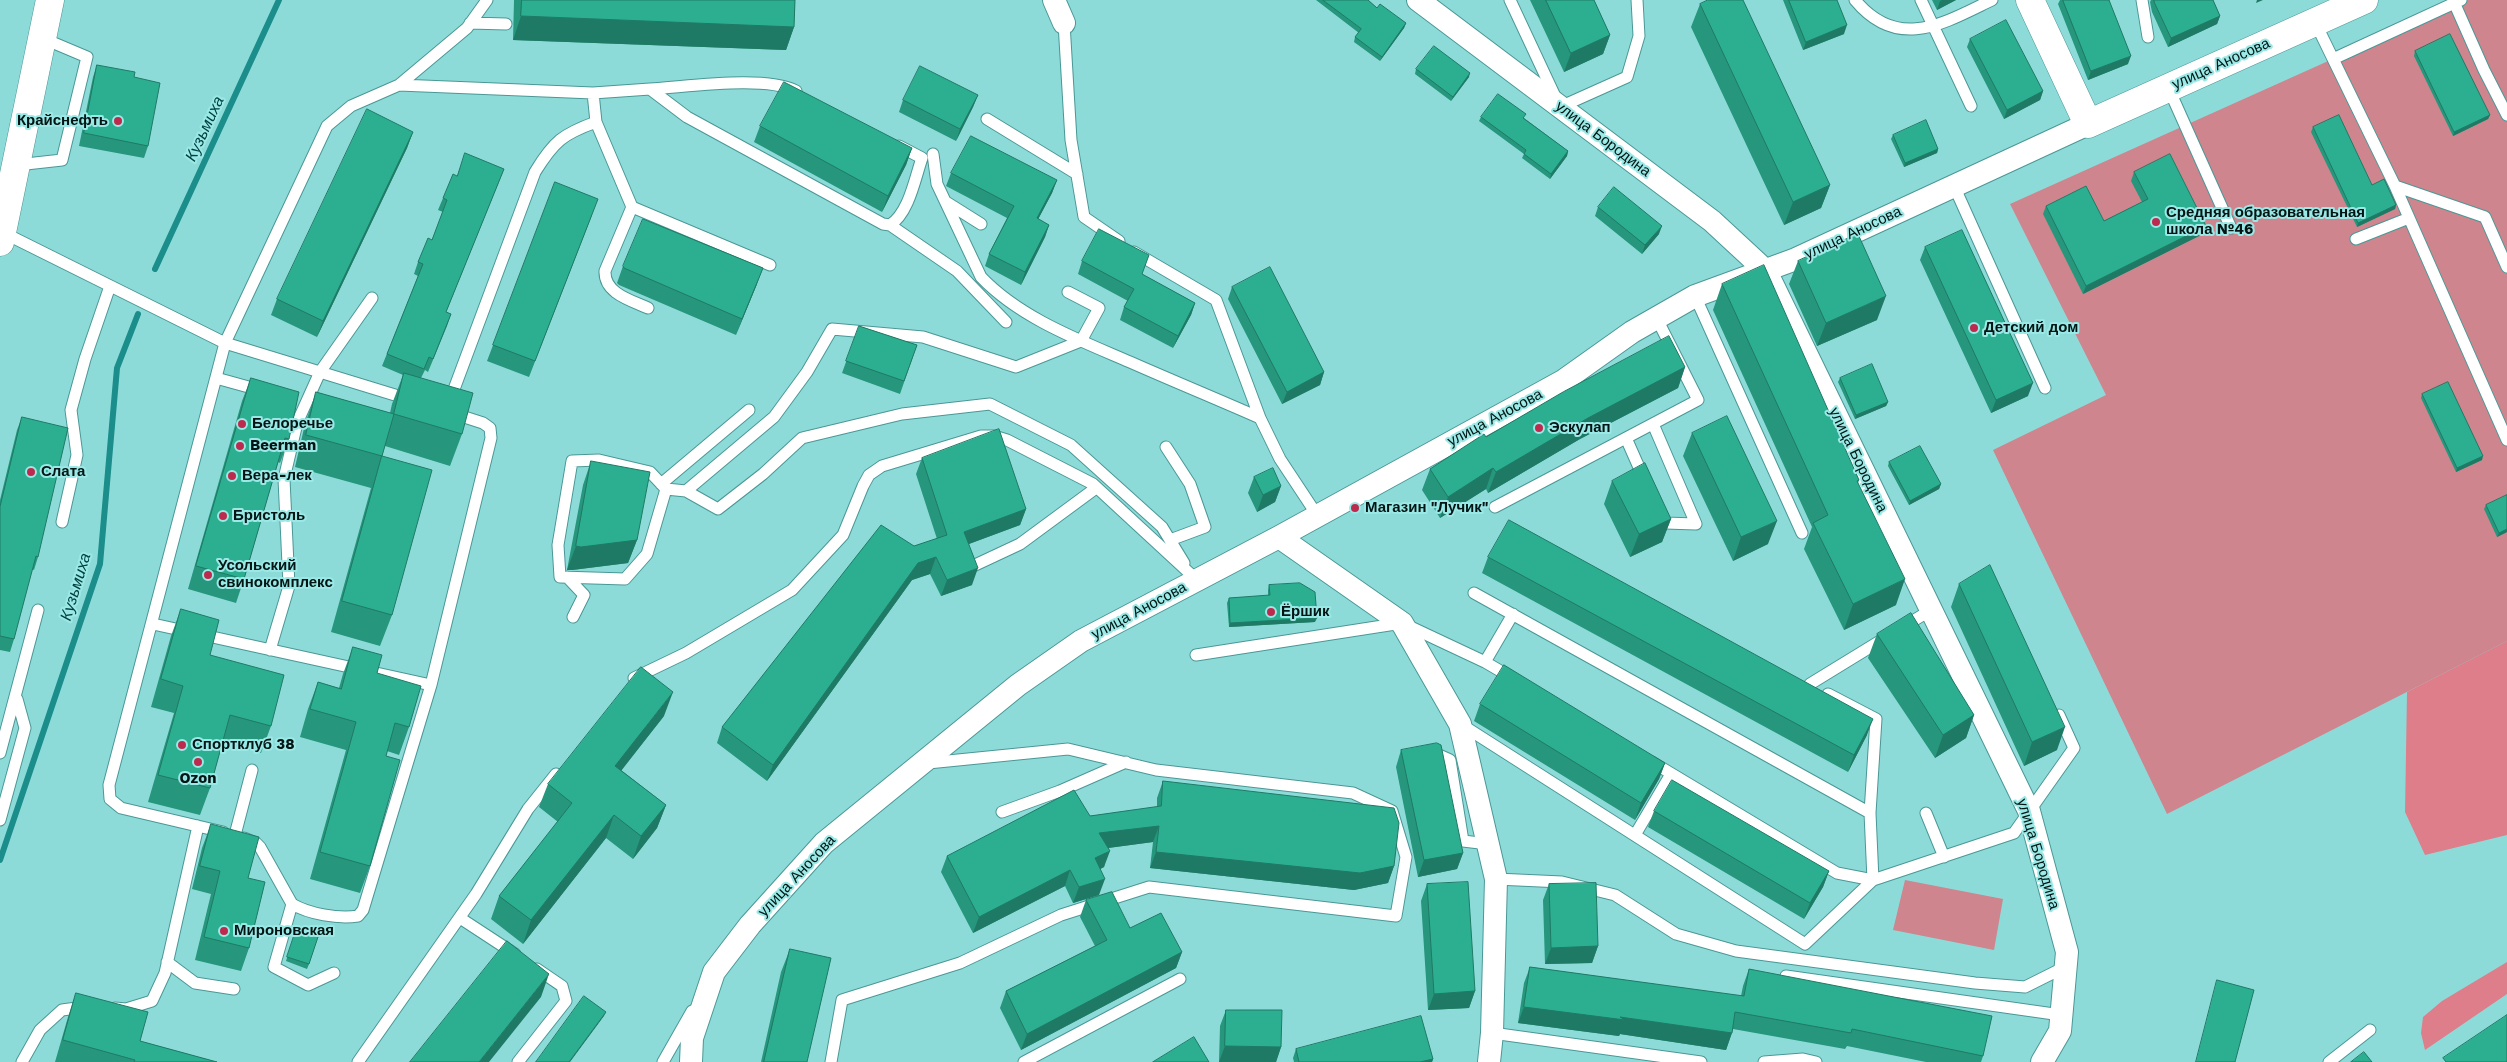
<!DOCTYPE html>
<meta charset="utf-8">
<style>
body{margin:0}
canvas{display:block;background:#8ddbd9}
</style>
<canvas width="2507" height="1062"></canvas>
<script>
const ctx = document.querySelector('canvas').getContext('2d');
ctx.lineJoin = 'round';
function paint(path, color) {
  ctx.fillStyle = color;
  ctx.fill(path, 'evenodd');
}
function stroke(path, color, width, dash) {
  ctx.strokeStyle = color;
  ctx.lineWidth = width;
  ctx.lineCap = dash ? 'butt' : 'round';
  ctx.setLineDash(dash || []);
  ctx.stroke(path);
}
function drawText(font, color, halo, rows, align = 'center') {
  ctx.font = font + ' "Work Sans",sans-serif';
  ctx.lineWidth = 4;
  ctx.setLineDash([]);
  ctx.textBaseline = 'middle';
  ctx.strokeStyle = halo;
  ctx.fillStyle = color;
  for (const [text, x, y, turn = 0] of rows) {
    ctx.save();
    ctx.translate(x, y);
    ctx.rotate((+turn || 0) * Math.PI / 180);
    ctx.textAlign = isNaN(turn) ? turn : align;
    if (halo) ctx.strokeText(text, 0, 0);
    ctx.fillText(text, 0, 0);
    ctx.restore();
  }
}
const green = new Path2D(`
 M2464,0H2507V641L2167,814L1993,450L2106,395L2010,204Z
 M1905,880L2003,899L1994,950L1893,930Z`);
const forest = new Path2D(`
 M2507,641V835L2425,855L2405,812L2407,692Z
 M2507,962V994L2425,1050L2421,1033L2423,1017L2442,1001Z`);
const stream = new Path2D(`
 M155,269L279,0
 M0,860L100,564L117,368L138,314`);
const service = new Path2D(`
 M1510,0L1560,107L1627,77L1639,36L1637,0
 M1855,0C1898,52 1944,23 1992,0
 M1921,0L1971,106
 M2142,0L2148,37
 M2453,0L2484,70L2507,115
 M2315,22L2395,186L2507,440
 M470,23L506,24
 M1064,23L1071,140L1084,217L1119,241
 M2333,59L2461,0
 M399,85L593,93L650,89L687,117L883,224L890,225C909,213 915,178 922,158L899,146
 M2168,87L2231,228
 M650,89C687,87 765,75 796,91
 M593,93L596,122L632,207L770,265
 M987,119L1077,174
 M933,154L937,184L981,277C1020,318 1079,340 1130,362C1173,381 1217,399 1260,418L1280,459L1317,515
 M17,165L62,160L87,57L42,38
 M1954,186L2045,388
 M2395,186L2485,217L2507,267
 M946,202L981,224
 M632,207L605,271C604,293 630,300 648,308
 M890,225L957,271L1006,322
 M2,232L225,343L408,399
 M2356,239L2409,218
 M1134,252L1216,300L1260,418
 M1695,296L1802,533
 M216,378L263,391
 M450,400L535,172C554,141 563,134 596,122
 M1653,424L1696,524L1665,523L1660,513
 M1626,438L1645,481
 M1166,447L1190,484L1205,527L1170,540
 M599,460L650,472L666,489L647,554L625,579L560,577L558,545L572,461Z
 M661,484L749,410
 M666,489L686,491L774,417L807,372L832,329L923,337L1016,367L1081,341L1099,308L1068,292
 M686,491L718,509L763,474L802,438L902,414L990,404L1071,445L1162,527L1184,563
 M1495,507L1698,400L1656,317
 M62,522L77,455L71,410L85,359L110,286
 M973,566L1020,544L1096,488
 M567,577L584,595L573,617
 M1474,593L1870,813L1873,880L1837,873L1652,762
 M153,624L431,685
 M1903,627L1931,610
 M270,650L289,586L284,479L297,423L320,372L372,298
 M1196,655L1402,623L1485,662L1514,679
 M1485,662L1513,614
 M634,678L686,653L792,590L843,535L863,486L869,475L882,466L981,436H994L1007,440L1093,484L1197,580
 M1810,684L1885,638
 M1828,694L1876,719L1870,813
 M1462,725L1805,944L1873,880L2014,833L2074,748L2059,715
 M1430,751L1450,760L1463,841L1488,844
 M0,753L38,610
 M1002,812L1060,791L1126,762
 M1926,813L1944,857
 M0,820L25,728L17,699
 M223,832L121,808L110,799L109,785L225,343L327,126L351,106L399,85L467,28L487,0
 M235,835L252,770
 M1635,835L1671,774
 M244,838L256,843L260,847L292,904C309,914 338,919 358,916L363,910L431,685L491,438L490,428L483,423L452,413
 M1496,879L1562,882L1615,895L1676,934L1736,951L1975,983L2025,987L2065,967
 M292,904L274,967L308,985L334,973
 M460,918L515,954
 M167,962L195,983L234,989
 M1786,976L2061,1015
 M115,1008L126,1009L152,1001L165,973L198,826
 M1492,1033L1701,1062
 M22,1062L40,1030L62,1010L84,1007
 M358,1062L476,894L528,809L556,774
 M518,1062L566,1001L562,986L537,969
 M663,1062L692,1011
 M831,1062L842,1000L960,963L1061,915L1149,887L1396,916L1406,857L1392,811L1353,793L1156,770L1068,749L928,763
 M1024,1062L1180,979
 M1764,1062L1803,1059L1816,1062
 M2329,1062L2370,1030`);
const minor = new Path2D(`
 M1054,0L1064,23
 M1418,0L1712,221L1766,271L2029,811L2067,952L2060,1031L2042,1062
 M1279,537L1402,623L1460,724L1496,879L1492,1033L1489,1062
 M691,1062L692,1038L714,972L750,925L824,843L1018,685L1081,641L1279,537L1563,381L1632,332L1695,296L1796,259L2088,124`);
const tertiary = new Path2D(`
 M2030,0L2088,124L2364,0`);
const secondary = new Path2D(`
 M0,242L50,0`);
const wall = new Path2D(`
 M514,0H795L794,27L786,50L513,40Z
 M1316,0H1368L1377,8L1406,23L1404,28L1380,61L1354,42L1355,37L1359,33Z
 M1530,0H1594L1610,35L1603,54L1564,72Z
 M1783,0H1837L1844,34L1803,50Z
 M1932,0H1956L1937,10Z
 M2060,0H2109L2128,64L2088,80L2058,4Z
 M2151,0H2213L2220,16L2217,24L2168,47L2152,12L2150,2Z
 M1700,4L1830,185L1821,208L1784,225L1691,27Z
 M1970,39L2043,91L2040,100L2004,119L1967,47Z
 M2415,51L2490,115L2488,119L2453,136L2414,56Z
 M97,65L134,77L148,146L144,158L79,146L93,77Z
 M1416,69L1469,77L1451,101L1415,74Z
 M978,95L973,107L956,141L899,112L903,100Z
 M1481,117L1524,118L1568,151L1567,156L1550,179L1522,158L1524,154L1479,121Z
 M760,126L912,148L906,165L882,212L754,142Z
 M2313,127L2372,185L2396,205L2395,209L2357,227L2311,132Z
 M413,132L407,148L317,337L271,315L277,299Z
 M1893,135L1938,149L1937,153L1904,167L1891,139Z
 M504,169L446,312L451,314L447,326L428,372L425,370L421,378L462,434L450,466L385,446L382,456L392,615L380,646L331,632L371,488L295,467L305,424L316,392L390,413L392,404L403,375L382,366L418,276L414,274L418,262L432,240L443,212L438,210L443,198L457,176Z
 M2134,172L2203,234L2083,294L2043,214L2046,206L2104,221L2142,202L2131,181Z
 M951,173L1057,180L1052,193L1038,219L1049,225L1045,237L1021,285L985,266L989,254L1007,218L946,186Z
 M555,182L592,215L529,377L487,361Z
 M1598,207L1659,234L1642,254L1595,216Z
 M1925,247L2028,396L1991,413L1920,260Z
 M1082,261L1142,274L1195,303L1191,315L1173,348L1120,320L1124,307L1128,301L1078,274Z
 M1798,261L1877,320L1817,346L1789,284Z
 M623,266L757,284L736,335L619,285L617,283Z
 M1722,284L1859,480L1858,483L1896,605L1844,630L1804,549L1812,527L1713,310Z
 M1232,287L1324,372L1320,385L1282,404L1228,299Z
 M859,326L917,345L900,394L842,373Z
 M1685,367L1678,388L1580,439L1488,493L1486,489L1440,518L1422,490L1430,469L1486,437Z
 M251,378L289,439L280,463L278,462L244,579L236,603L188,589L242,401Z
 M1840,378L1888,402L1886,406L1855,419L1838,382Z
 M2422,394L2482,460L2456,472L2421,398Z
 M22,417L38,557L34,570L32,569L14,639L10,652L0,650V500L17,430Z
 M1692,433L1768,544L1733,561L1683,456Z
 M922,458L1026,509L1020,525L969,544L972,585L941,596L930,574L912,580L767,781L717,743L722,727L914,546L937,539L916,474Z
 M591,461L637,540L628,563L572,570H567L583,485Z
 M1889,462L1941,484L1939,489L1909,505L1888,466Z
 M1254,477L1281,486L1275,502L1257,512L1248,493Z
 M1612,481L1671,519L1662,542L1630,557L1604,504Z
 M2486,505L2507,532L2497,537L2484,509Z
 M1488,557L1867,735L1848,772L1482,573Z
 M1959,584L2057,750L2024,766L1951,607Z
 M1269,585L1315,622L1229,627L1227,603L1229,598L1268,596V590Z
 M181,609L210,655L271,726L261,753L222,743L210,788L200,815L148,802L174,713L151,707L171,636Z
 M1877,634L1974,715L1966,738L1935,758L1868,658Z
 M353,647L377,673L409,727L399,755L387,751L386,756L370,866L360,893L310,879L346,750L300,737L308,709L318,682L339,688L343,674Z
 M1480,704L1665,763L1659,779L1635,820L1474,721Z
 M664,716L621,770L666,805L657,828L633,859L606,838L523,944L491,919L499,896L558,822L539,807L548,784Z
 M1401,750L1463,853L1457,869L1418,877L1396,767Z
 M1163,781L1394,866L1388,883L1354,890L1150,868L1153,842L1108,848L1104,867L1100,869L1099,895L1073,903L1065,886L973,933L941,872L947,856L1090,816L1157,807V798Z
 M1654,811L1829,871L1823,887L1804,919L1648,827Z
 M211,824L248,878L249,948L241,971L195,960L211,894L192,889L202,848Z
 M1427,884L1475,991L1469,1008L1428,1010L1421,901Z
 M1549,884L1598,946L1592,963L1545,964L1543,900Z
 M1086,900L1130,928L1182,952L1176,968L1021,1050L1000,1008L1006,991L1095,946L1080,917Z
 M296,930L309,964L307,969L286,961Z
 M790,949L807,1062H761L781,972Z
 M1530,967L1741,996L1743,986L1749,969L1983,1056L1981,1062H1926L1847,1046L1845,1049L1733,1029L1726,1050L1620,1034L1619,1036L1518,1023L1524,983Z
 M76,993L140,1041L217,1062H55L68,1017Z
 M1226,1010L1281,1047L1276,1062H1219L1220,1026Z
 M1296,1049L1433,1059L1432,1062H1294L1293,1058Z`);
const shadedWall = new Path2D(`
 M1942,0H1956L1937,10L1940,1Z
 M2257,0H2263L2256,3Z
 M521,16L794,27L786,50L513,40Z
 M2220,16L2217,24L2168,47L2171,38Z
 M1406,23L1404,28L1380,61L1382,57Z
 M1847,25L1844,34L1803,50L1806,42Z
 M1610,35L1603,54L1564,72L1571,53Z
 M2131,56L2128,64L2088,80L2091,71Z
 M1470,73L1469,77L1451,101L1453,97Z
 M2043,91L2040,100L2004,119L2007,110Z
 M978,95L973,107L956,141L960,129Z
 M2490,115L2488,119L2453,136L2454,132Z
 M413,132L407,148L317,337L323,321Z
 M912,148L906,165L882,212L888,196Z
 M1938,149L1937,153L1904,167L1905,163Z
 M1568,151L1567,156L1550,179L1551,174Z
 M504,169L499,181L441,324L446,312Z
 M1057,180L1052,193L1032,231L1037,218Z
 M1830,185L1821,208L1784,225L1793,202Z
 M2396,205L2395,209L2357,227L2358,223Z
 M1049,225L1045,237L1021,285L1025,272Z
 M1662,226L1659,234L1642,254L1645,245Z
 M2206,226L2203,234L2083,294L2086,286Z
 M763,268L757,284L736,335L742,319Z
 M1886,296L1877,320L1817,346L1826,323Z
 M1195,303L1191,315L1173,348L1178,336Z
 M1685,367L1678,388L1580,439L1488,493L1496,472L1588,418Z
 M1324,372L1320,385L1282,404L1287,392Z
 M2033,383L2028,396L1991,413L1996,400Z
 M1888,402L1886,406L1855,419L1856,415Z
 M2483,456L2482,460L2456,472L2457,468Z
 M1493,468L1486,489L1440,518L1448,497Z
 M1941,484L1939,489L1909,505L1910,501Z
 M1281,486L1275,502L1257,512L1263,495Z
 M1026,509L1020,525L958,548L964,532Z
 M1671,519L1662,542L1630,557L1639,534Z
 M1777,521L1768,544L1733,561L1741,537Z
 M2507,529V532L2497,537L2499,533Z
 M637,540L628,563L572,570H567L576,546Z
 M936,557L930,574L912,580L767,781L773,765L918,563Z
 M978,568L972,585L941,596L947,580Z
 M1905,579L1896,605L1844,630L1853,604Z
 M1317,618L1315,622L1229,627L1230,623Z
 M673,692L664,716L607,789L615,766Z
 M1974,715L1966,738L1935,758L1943,735Z
 M1873,719L1867,735L1848,772L1854,755Z
 M2065,727L2057,750L2024,766L2032,742Z
 M1665,763L1659,779L1635,820L1641,803Z
 M666,805L657,828L633,859L641,836Z
 M614,815L606,838L523,944L531,920Z
 M1159,826L1153,842L1093,850L1099,833Z
 M1110,851L1104,867L1089,875L1095,858Z
 M1156,852L1394,866L1388,883L1354,890L1150,868Z
 M1463,853L1457,869L1418,877L1424,860Z
 M1070,870L1065,886L973,933L979,917Z
 M1829,871L1823,887L1804,919L1810,903Z
 M1105,879L1099,895L1073,903L1079,887Z
 M1598,946L1592,963L1545,964L1551,948Z
 M1182,952L1176,968L1021,1050L1027,1034Z
 M549,974L541,997L489,1062H479Z
 M1475,991L1469,1008L1428,1010L1434,994Z
 M1524,1007L1620,1017L1732,1033L1726,1050L1620,1034L1619,1036L1518,1023Z
 M606,1012L604,1016L570,1062H569Z
 M1225,1046L1281,1047L1276,1062H1219Z
 M1433,1059L1432,1062H1420Z`);
const building = new Path2D(`
 M522,0H795L794,27L521,16Z
 M1323,0H1368L1377,8L1380,4L1406,23L1382,57L1355,37L1361,29Z
 M1546,0H1594L1610,35L1571,53Z
 M1708,0H1743L1830,185L1793,202L1700,4Z
 M1789,0H1837L1847,25L1806,42Z
 M2063,0H2109L2131,56L2091,71Z
 M2154,0H2213L2220,16L2171,38L2155,4Z
 M2006,20L2043,91L2007,110L1970,39Z
 M2450,34L2490,115L2454,132L2415,51Z
 M1434,46L1470,73L1453,97L1416,69Z
 M97,65L135,72L134,77L160,83L148,146L84,133Z
 M920,66L978,95L960,129L903,100Z
 M784,82L912,148L888,196L760,126Z
 M1498,94L1526,114L1523,118L1568,151L1551,174L1524,154L1526,150L1481,117Z
 M367,109L413,132L323,321L277,299Z
 M2339,115L2372,185L2384,179L2396,205L2358,223L2313,127Z
 M1926,120L1938,149L1905,163L1893,135Z
 M971,136L1057,180L1037,218L1049,225L1025,272L989,254L1014,206L951,173Z
 M465,153L504,169L446,312L451,314L433,359L429,357L424,369L387,354L423,264L418,262L428,238L432,240L447,200L443,198L453,174L457,176Z
 M2170,154L2206,226L2086,286L2046,206L2086,186L2104,221L2148,199L2134,172Z
 M555,182L598,199L535,361L493,345Z
 M1614,187L1662,226L1645,245L1598,207Z
 M643,219L763,268L742,319L624,268L623,266Z
 M1099,229L1149,255L1142,274L1195,303L1178,336L1124,307L1134,289L1082,261Z
 M1962,230L2033,383L1996,400L1925,247Z
 M1858,234L1886,296L1826,323L1798,261Z
 M1764,265L1859,480L1857,481L1905,579L1853,604L1813,523L1828,515L1722,284Z
 M1270,267L1324,372L1287,392L1232,287Z
 M859,326L917,345L904,381L846,361Z
 M1669,336L1685,367L1588,418L1496,472L1493,468L1448,497L1430,469L1484,434L1486,437L1563,392Z
 M1872,364L1888,402L1856,415L1840,378Z
 M404,373L473,393L462,434L394,414Z
 M251,378L299,392L289,439L285,438L244,579L196,566Z
 M2448,382L2483,456L2457,468L2422,394Z
 M316,392L394,414L382,456L306,435Z
 M1727,416L1777,521L1741,537L1692,433Z
 M22,417L68,428L38,557L36,556L14,639L0,636V507Z
 M999,429L1026,509L964,532L978,568L947,580L936,557L918,563L773,765L722,727L881,525L914,546L947,535L922,458Z
 M1920,446L1941,484L1910,501L1889,462Z
 M382,456L432,470L392,615L342,601Z
 M591,461L650,472L637,540L581,547L576,546Z
 M1645,463L1671,519L1639,534L1612,481Z
 M1273,468L1281,486L1263,495L1254,477Z
 M2507,495V529L2499,533L2486,505Z
 M1509,520L1873,719L1854,755L1488,557Z
 M1990,565L2065,727L2032,742L1959,584Z
 M1300,583L1315,592L1317,618L1230,623L1229,598L1270,595L1269,585Z
 M181,609L219,620L210,655L284,675L271,726L230,715L210,788L158,775L183,686L161,679Z
 M1911,613L1974,715L1943,735L1877,634Z
 M353,647L382,655L377,673L421,686L409,727L395,723L386,756L400,760L370,866L320,852L356,722L310,709L318,682L341,689Z
 M1504,665L1665,763L1641,803L1480,704Z
 M641,667L673,692L615,766L666,805L641,836L614,815L531,920L499,896L572,803L548,784Z
 M1437,743L1441,745L1463,853L1424,860L1401,750Z
 M1672,780L1829,871L1810,903L1654,811Z
 M1163,781L1394,808L1399,823L1394,866L1360,873L1156,852L1159,826L1099,833L1110,851L1095,858L1105,879L1079,887L1070,870L979,917L947,856L1074,790L1090,816L1161,806Z
 M211,824L259,837L248,878L265,882L249,948L204,937L220,871L200,866Z
 M1468,882L1475,991L1434,994L1427,884Z
 M1596,883L1598,946L1551,948L1549,884Z
 M1112,892L1130,928L1161,913L1182,952L1027,1034L1006,991L1107,940L1086,900Z
 M296,930L318,937L309,964L287,957Z
 M507,941L549,974L479,1062H410Z
 M790,949L831,958L807,1062H764Z
 M1530,967L1744,996L1749,969L1992,1016L1983,1056L1852,1029L1851,1033L1735,1012L1732,1033L1620,1017L1625,1020L1524,1007Z
 M2217,980L2254,990L2235,1062H2196Z
 M76,993L148,1012L140,1041L217,1062H134L135,1060L63,1040Z
 M584,996L606,1012L569,1062H536Z
 M1226,1010H1282L1281,1047L1225,1046Z
 M2507,1015V1062H2446L2443,1058Z
 M1421,1016L1433,1059L1420,1062H1299L1296,1049Z
 M1194,1037L1209,1062H1153Z
 M2364,1052L2372,1062H2351Z`);
const markers = [
 [118,121,5,"#bc2b4d"],
 [2156,222,5,"#bc2b4d"],
 [1974,328,5,"#bc2b4d"],
 [242,424,5,"#bc2b4d"],
 [1539,428,5,"#bc2b4d"],
 [240,446,5,"#bc2b4d"],
 [31,472,5,"#bc2b4d"],
 [232,476,5,"#bc2b4d"],
 [1355,508,5,"#bc2b4d"],
 [223,516,5,"#bc2b4d"],
 [208,575,5,"#bc2b4d"],
 [1271,612,5,"#bc2b4d"],
 [182,745,5,"#bc2b4d"],
 [198,762,5,"#bc2b4d"],
 [224,931,5,"#bc2b4d"]
];
const streetNames = [
 ["улица Аносова",2221,64,-24],
 ["улица Бородина",1603,139,37],
 ["улица Аносова",1853,233,-25],
 ["улица Аносова",1495,418,-28],
 ["улица Бородина",1858,460,64],
 ["улица Аносова",1139,611,-28],
 ["улица Бородина",2038,854,73],
 ["улица Аносова",797,876,-47]
];
const poiNames = [
 ["Крайснефть",108,121,"right"],
 ["Средняя образовательная",2166,213],
 ["школа №46",2166,230],
 ["Детский дом",1984,328],
 ["Белоречье",252,424],
 ["Эскулап",1549,428],
 ["Beerman",250,446],
 ["Слата",41,472],
 ["Вера-лек",242,476],
 ["Магазин \"Лучик\"",1365,508],
 ["Бристоль",233,516],
 ["Усольский",218,566],
 ["свинокомплекс",218,583],
 ["Ёршик",1281,612],
 ["Спортклуб 38",192,745],
 ["Ozon",198,779,"center"],
 ["Мироновская",234,931]
];
const waterNames = [
 ["Кузьмиха",205,129,-65],
 ["Кузьмиха",76,587,-73]
];
paint(green, '#ce858d');
paint(forest, '#de7e8a');
stroke(stream, '#1b8d8a', 6);
stroke(service, '#4a9896', 13);
stroke(minor, '#4a9896', 24);
stroke(tertiary, '#4a9896', 29);
stroke(secondary, '#4a9896', 29);
stroke(service, '#fff', 11);
stroke(minor, '#fff', 22);
stroke(tertiary, '#fff', 28);
stroke(secondary, '#fff', 28);
paint(wall, '#26967c');
paint(shadedWall, '#1f7a65');
paint(building, '#2caf90');
stroke(building, '#1f7a65', 1);
for (const [x, y, r, color] of markers) {
  const dot = new Path2D();
  dot.arc(x, y, r, 0, 2 * Math.PI);
  ctx.fillStyle = color;
  ctx.fill(dot);
  stroke(dot, '#9ae9e6', 2);
}
drawText('15px', '#001514', '#9ae9e6', streetNames);
drawText('bold 15px', '#001514', '#9ae9e6', poiNames, 'left');
drawText('italic 16px', '#004140', '#9ae9e6', waterNames);
</script>
